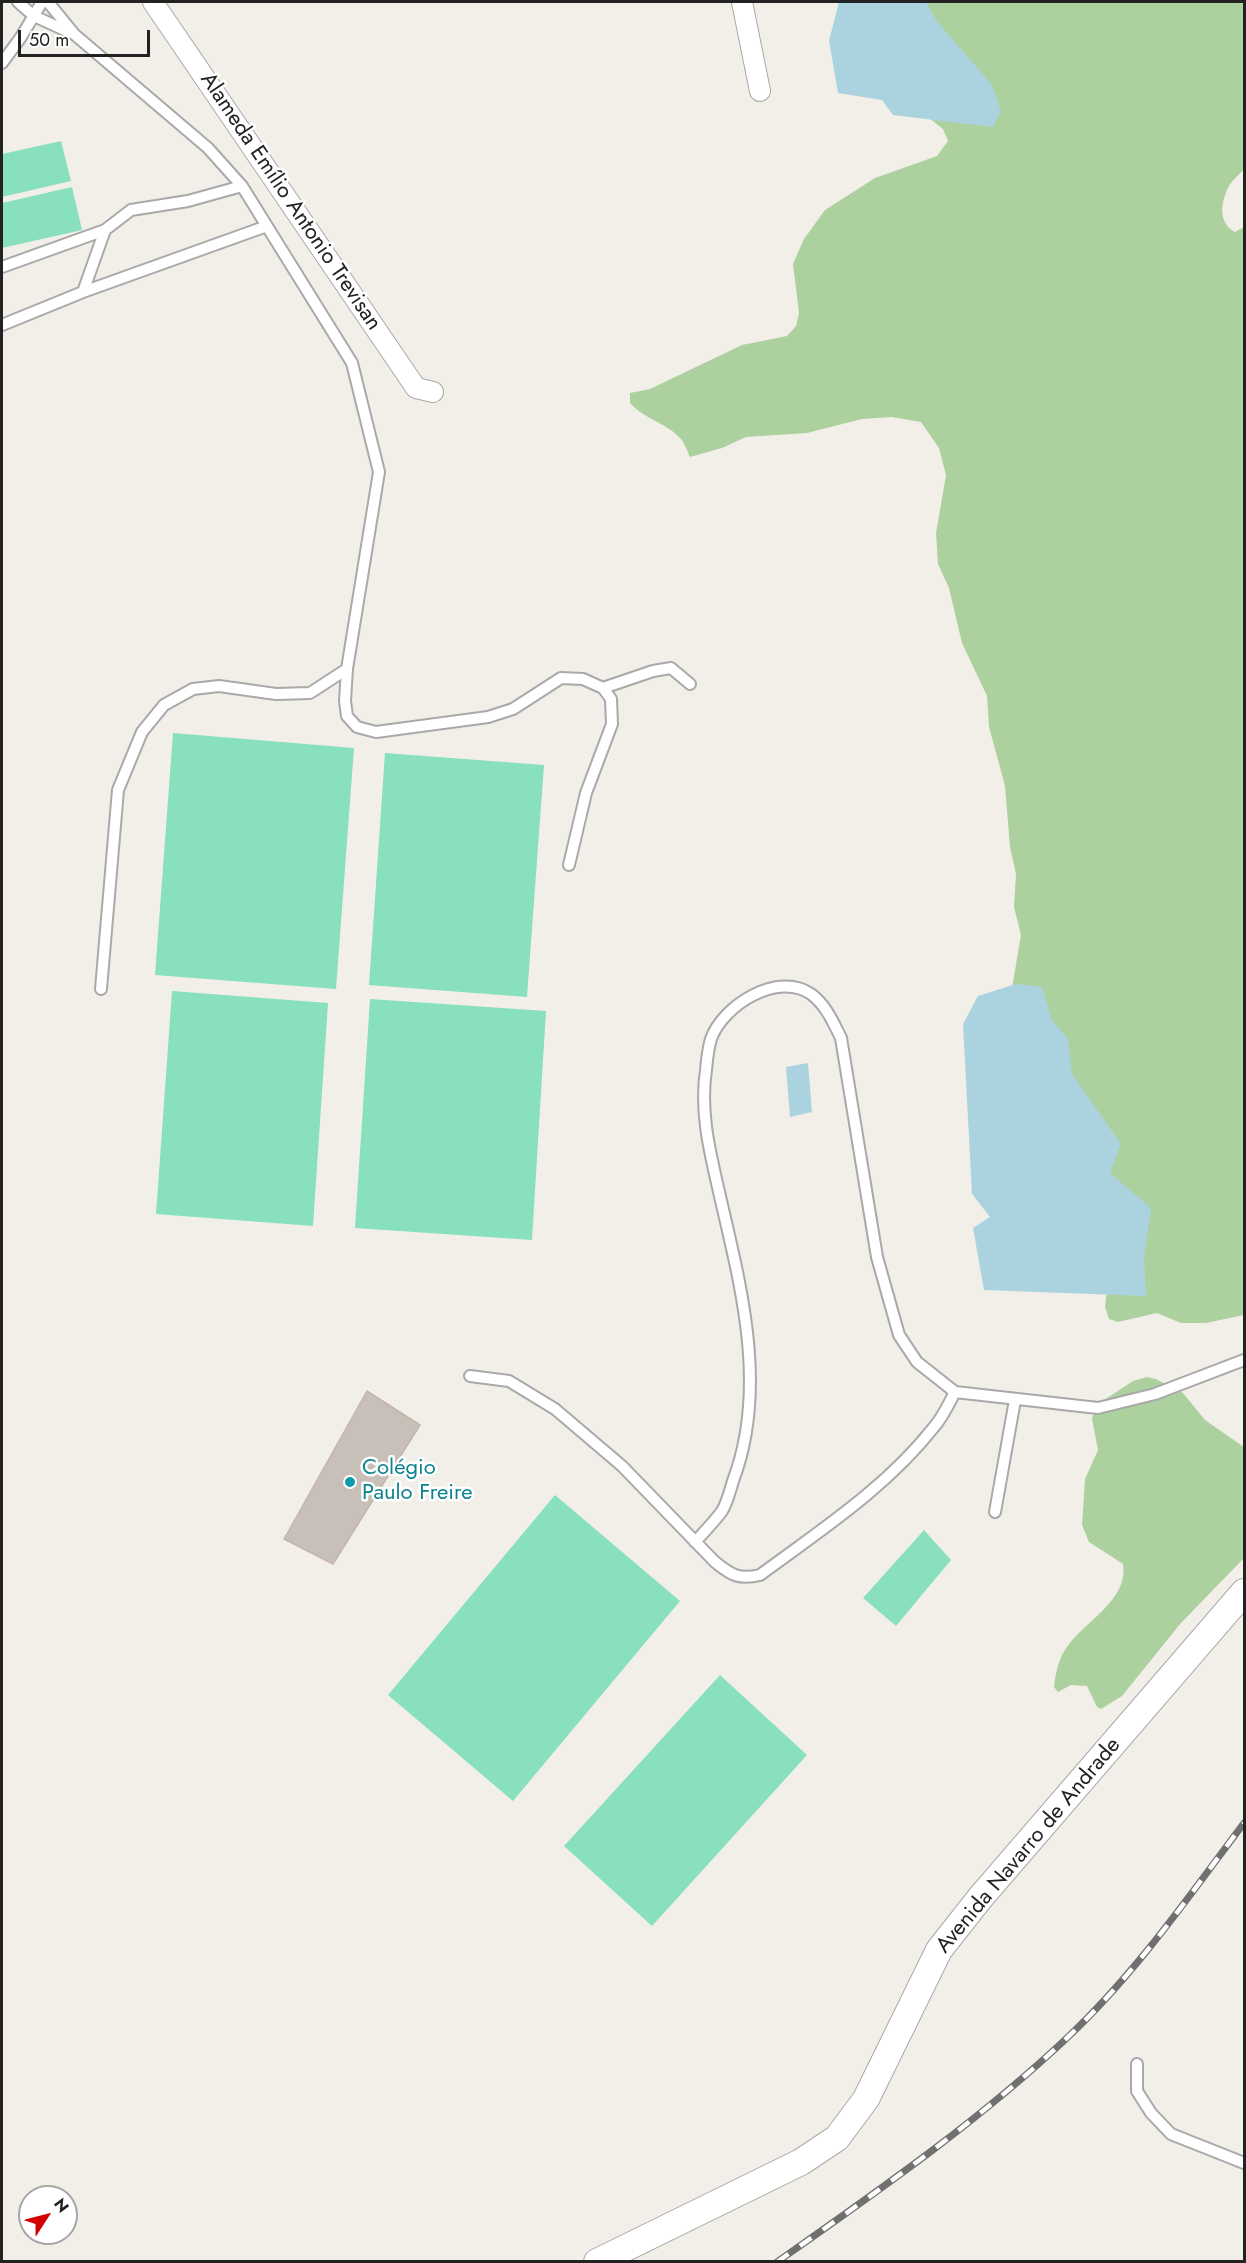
<!DOCTYPE html>
<meta charset="utf-8">
<style>
body{margin:0}
#map{position:relative;width:1246px;height:2263px;overflow:hidden;background:#f2efe9;font-family:Jost,sans-serif}
canvas{display:block}
.frame{position:absolute;inset:0;border:3px solid #222;pointer-events:none}
.north{position:absolute;left:18px;top:2185px;width:60px;height:60px;box-sizing:border-box;background:#fff;border:2px solid #a7a7a7;border-radius:50%;rotate:54deg;font-size:16px;font-weight:700;line-height:24px;text-align:center;color:#222}
.north::after{content:'';display:block;margin:auto;width:21px;height:27px;background:#d40000;clip-path:polygon(50% 0,100% 100%,50% 72%,0 100%)}
.scale{position:absolute;left:18px;top:30px;width:132px;height:27px;box-sizing:border-box;border:3px solid #222;border-top:0;padding-left:8px;font-size:18px;line-height:21px;white-space:nowrap;color:#222;-webkit-text-stroke:4px #fff;paint-order:stroke}
</style>
<div id="map">
<canvas width="1246" height="2263"></canvas>
<div class="frame"></div>
<div class="north">N</div>
<div class="scale">50 m</div>
</div>
<script>
const ctx = document.querySelector('canvas').getContext('2d');
ctx.lineJoin = 'round';
function paint(path, color) {
  ctx.fillStyle = color;
  ctx.fill(path, 'evenodd');
}
function stroke(path, color, width, dash) {
  ctx.strokeStyle = color;
  ctx.lineWidth = width;
  ctx.lineCap = dash ? 'butt' : 'round';
  ctx.setLineDash(dash || []);
  ctx.stroke(path);
}
function drawText(font, color, halo, rows, align = 'center') {
  ctx.font = font + ' Jost,sans-serif';
  ctx.lineWidth = 5;
  ctx.setLineDash([]);
  ctx.textBaseline = 'middle';
  ctx.strokeStyle = halo;
  ctx.fillStyle = color;
  for (const [text, x, y, turn = 0] of rows) {
    ctx.save();
    ctx.translate(x, y);
    ctx.rotate((+turn || 0) * Math.PI / 180);
    ctx.textAlign = isNaN(turn) ? turn : align;
    if (halo) ctx.strokeText(text, 0, 0);
    ctx.fillText(text, 0, 0);
    ctx.restore();
  }
}
const forest = new Path2D(`
 M893,2H1244V169C1239,175 1231,181 1228,188C1220,204 1219,224 1235,232L1244,227V1315L1206,1323H1181L1157,1313L1118,1322L1109,1319L1105,1307L1110,1264L1011,994L1021,935L1014,907L1016,874L1010,847L1005,786L989,727L987,696L962,643L949,588L938,564L936,533L946,475L939,448L921,422L892,417L862,419L807,433L746,437L722,448L690,457C687,451 685,444 681,439C667,423 644,419 630,403V393L650,389L742,345L787,336L796,326L799,313L793,264L804,239L825,210L875,178L937,156L948,141L943,129L919,110Z
 M1147,1377L1156,1379L1183,1393L1205,1420L1244,1447V1558L1181,1623L1122,1696L1101,1709L1097,1707L1087,1686L1071,1685L1058,1692L1054,1687C1056,1672 1058,1659 1067,1647C1085,1621 1129,1600 1123,1564L1089,1542L1082,1525L1085,1479L1098,1450L1092,1419L1095,1406L1133,1381Z`);
const pitch = new Path2D(`
 M61,141L71,181L2,197V154Z
 M72,187L82,230L2,248V203Z
 M173,733L354,748L336,989L155,975Z
 M385,753L544,765L527,997L369,985Z
 M172,991L328,1003L313,1226L156,1214Z
 M370,999L546,1011L532,1240L355,1228Z
 M555,1495L680,1601L513,1801L388,1695Z
 M924,1530L951,1560L896,1626L863,1598Z
 M720,1675L807,1755L652,1926L564,1846Z`);
const water = new Path2D(`
 M839,2H926L936,20L992,85L1001,112L993,127L893,115L882,100L838,93L829,41Z
 M1016,984L1042,987L1052,1020L1068,1039L1072,1074L1121,1144L1110,1173L1151,1208L1144,1258L1146,1296L984,1290L973,1228L990,1217L972,1194L963,1024L978,996Z
 M808,1063L812,1112L790,1117L786,1067Z`);
const building = new Path2D(`
 M367,1391L420,1425L333,1564L284,1539Z`);
const service = new Path2D(`
 M18,2L34,16L71,33
 M48,2L74,34L208,148L242,186L352,363L379,472L347,669L345,701L347,716L357,727L376,732L488,717L513,709L561,678L583,679L603,688L611,699L612,724L586,793L569,865
 M2,63L21,37L42,2
 M2,267L105,230
 M83,292L105,230L131,210L188,201L242,186
 M2,325L83,292L267,226
 M603,688L653,671L671,668L690,684
 M101,989L118,790L142,732L164,705L193,689L219,686L276,694L310,693L347,669
 M470,1376L509,1381L555,1409L622,1466L715,1562C731,1575 739,1580 760,1575C821,1530 887,1487 934,1427C943,1417 949,1403 955,1392L1098,1408L1155,1394L1244,1360
 M995,1512L1015,1400
 M695,1542C704,1532 714,1522 722,1511C727,1503 730,1491 733,1481C767,1391 743,1295 722,1205C712,1160 699,1116 706,1070C707,1060 708,1048 711,1039C723,1005 778,971 811,994C826,1005 833,1022 841,1038L877,1257L899,1335L917,1362L955,1392
 M1137,2064V2091L1151,2113L1171,2134L1244,2163`);
const minor = new Path2D(`
 M153,2L416,388L433,392
 M742,2L760,91`);
const tertiary = new Path2D(`
 M597,2262L801,2162L837,2138L866,2099L939,1950L980,1898L1244,1592`);
const rail = new Path2D(`
 M777,2262C878,2191 979,2121 1068,2037C1136,1973 1189,1896 1244,1823`);
const markers = [
 [350,1482,6,"#0f9aa8"]
];
const streetNames = [
 ["Alameda Emílio Antonio Trevisan",290,202,56],
 ["Avenida Navarro de Andrade",1029,1846,-50]
];
const cultureNames = [
 ["Colégio",362,1469],
 ["Paulo Freire",362,1494]
];
paint(forest, '#add19e');
paint(pitch, '#88e0be');
paint(water, '#aad3df');
paint(building, '#c7bfb8');
stroke(building, '#c4b6ab', 1.5);
stroke(service, '#a9a9a9', 14);
stroke(minor, '#a9a9a9', 22);
stroke(tertiary, '#a9a9a9', 28);
stroke(service, '#fff', 10);
stroke(minor, '#fff', 20);
stroke(tertiary, '#fff', 26);
stroke(rail, '#707070', 7);
stroke(rail, '#fff', 4.5, [14]);
for (const [x, y, r, color] of markers) {
  const dot = new Path2D();
  dot.arc(x, y, r, 0, 2 * Math.PI);
  ctx.fillStyle = color;
  ctx.fill(dot);
  stroke(dot, '#fff', 2);
}
drawText('22px', '#222', '#fff', streetNames);
drawText('22px', '#0d838f', '#fff', cultureNames, 'left');
</script>
